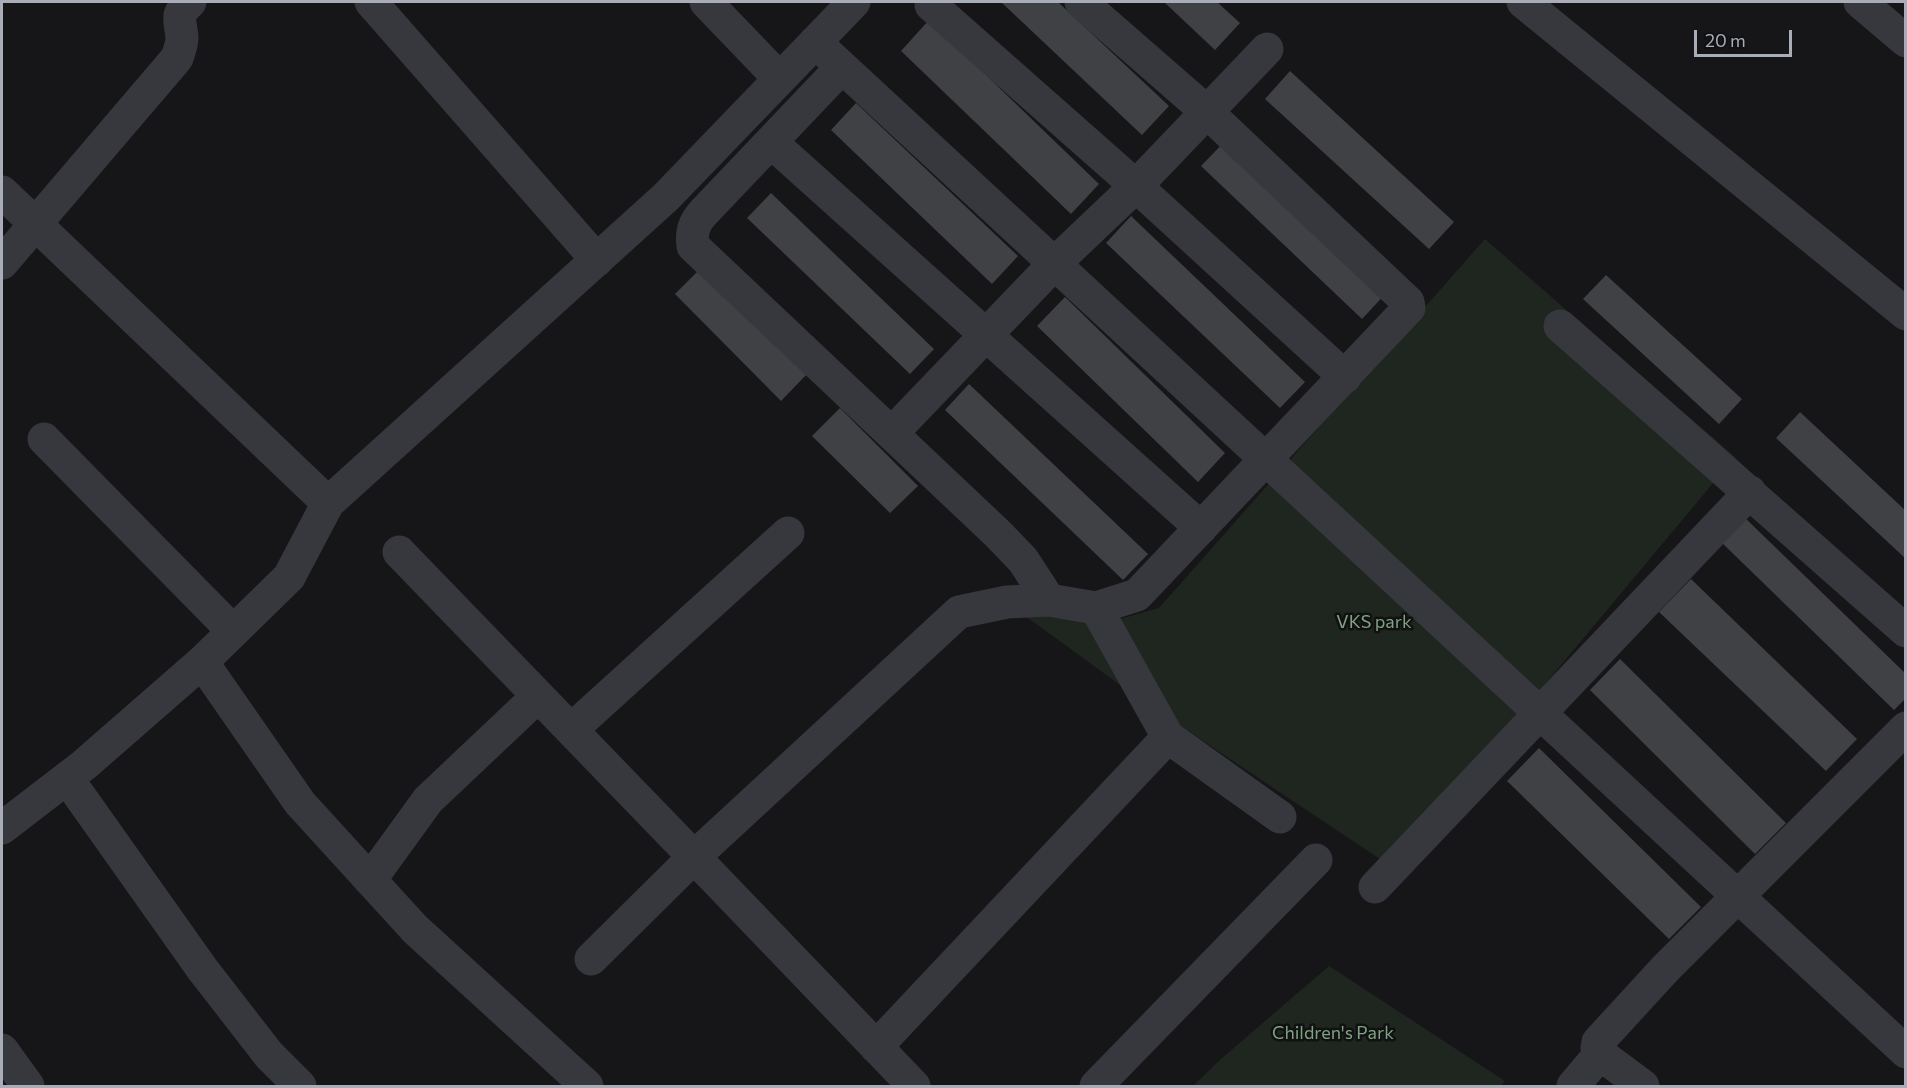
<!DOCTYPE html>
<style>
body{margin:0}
#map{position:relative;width:1907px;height:1088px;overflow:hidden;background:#161618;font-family:Commissioner,sans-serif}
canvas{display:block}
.frame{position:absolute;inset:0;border:3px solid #a8adb8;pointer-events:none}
.scale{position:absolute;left:1694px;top:30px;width:98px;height:27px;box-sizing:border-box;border:3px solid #a8adb8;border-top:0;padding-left:8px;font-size:18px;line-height:21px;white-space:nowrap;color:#a8adb8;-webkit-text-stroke:4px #111113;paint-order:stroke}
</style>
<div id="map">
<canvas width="1907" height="1088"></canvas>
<div class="frame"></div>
<div class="scale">20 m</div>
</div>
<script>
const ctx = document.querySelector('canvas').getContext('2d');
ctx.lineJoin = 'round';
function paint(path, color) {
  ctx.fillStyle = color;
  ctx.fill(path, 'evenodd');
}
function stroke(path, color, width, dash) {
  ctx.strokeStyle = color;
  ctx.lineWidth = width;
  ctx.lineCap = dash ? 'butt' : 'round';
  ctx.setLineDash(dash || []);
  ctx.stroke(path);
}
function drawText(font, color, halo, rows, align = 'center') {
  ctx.font = font + ' Commissioner,sans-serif';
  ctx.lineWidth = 5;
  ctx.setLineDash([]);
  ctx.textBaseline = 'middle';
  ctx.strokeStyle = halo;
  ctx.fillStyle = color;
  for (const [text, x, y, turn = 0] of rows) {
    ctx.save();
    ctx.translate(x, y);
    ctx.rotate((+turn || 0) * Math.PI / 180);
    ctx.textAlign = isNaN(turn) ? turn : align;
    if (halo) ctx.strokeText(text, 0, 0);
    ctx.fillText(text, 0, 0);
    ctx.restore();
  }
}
const green = new Path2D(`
 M1485,239L1735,457L1392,867L1131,693L1017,610L1109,622L1159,608Z
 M1329,966L1505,1081L1501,1086H1193L1221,1059Z`);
const building = new Path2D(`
 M1001,2H1058L1169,106L1142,135Z
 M1164,2H1217L1240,23L1215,50Z
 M929,20L1099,184L1071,214L901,51Z
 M1290,71L1454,222L1429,249L1265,99Z
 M856,103L1018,256L992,284L831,130Z
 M1229,137L1390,289L1362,319L1201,166Z
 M771,193L934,349L910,374L747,218Z
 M1131,216L1305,382L1280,408L1106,243Z
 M702,267L808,373L781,401L675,294Z
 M1606,275L1742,399L1719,424L1583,299Z
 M1065,297L1225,453L1198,482L1037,326Z
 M969,384L1148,554L1123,580L945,410Z
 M840,408L918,486L890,513L812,436Z
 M1800,412L1906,511V559L1776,438Z
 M1741,514L1906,674V698L1894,710L1718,539Z
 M1691,579L1857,739L1826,771L1659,612Z
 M1620,659L1786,823L1755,854L1590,690Z
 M1539,748L1701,907L1669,939L1507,781Z`);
const minor = new Path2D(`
 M371,2L597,260
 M706,2L779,78
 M1523,2L1906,314
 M1860,2L1906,41
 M931,5L1136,186L1345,377
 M815,42L1906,1052
 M842,67L703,213C694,223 691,232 693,246L998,534L1023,560L1049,600
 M771,142L1201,528
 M2,192L328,503
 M2,263L177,58C179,52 182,44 182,38C181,20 174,16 190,2
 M1560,326L1906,631
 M892,433L1055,263L1136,186L1267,49
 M44,439L233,631
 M399,552L694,857L959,612L1007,602L1049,600L1096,608L1137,595L1409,308L1408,302L1207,112L1081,2
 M202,662L300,803L415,929L587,1086
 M571,730L788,533
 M1168,737L1280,817
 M67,778L203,970L269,1055L300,1086
 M2,828L84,765L202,662L289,577L328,503L666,197L854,2
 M370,880L428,800L538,696
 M1375,887L1750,492
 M591,959L694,857L914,1086
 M876,1047L1168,737L1096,608
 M2,1050L28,1086
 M1096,1086L1316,860
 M1573,1086L1600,1054
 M1643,1086L1600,1054L1597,1048L1598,1042L1665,969L1906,728`);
const parkNames = [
 ["VKS park",1374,622],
 ["Children's Park",1333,1033]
];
paint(green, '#1e261f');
paint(building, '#404145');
stroke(minor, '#37383d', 33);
drawText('18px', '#7fa381', '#111113', parkNames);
</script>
